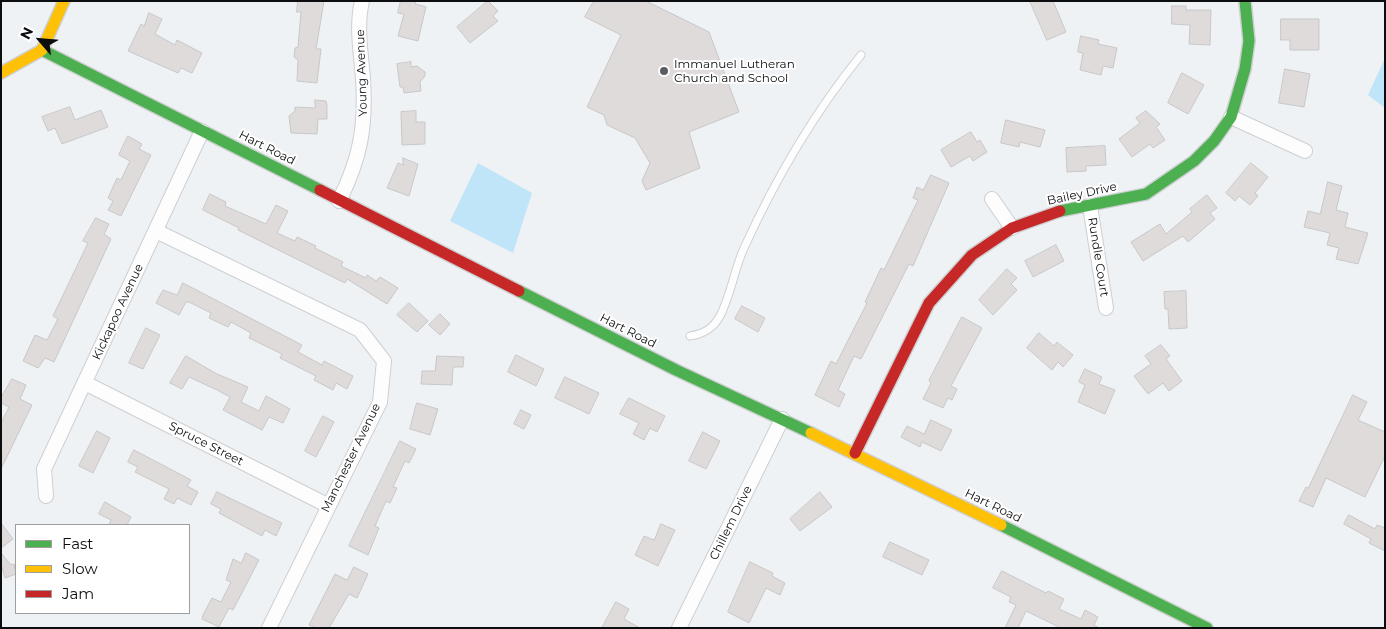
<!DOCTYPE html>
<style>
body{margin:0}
#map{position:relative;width:1386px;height:629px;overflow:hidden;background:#eff2f5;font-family:Montserrat,sans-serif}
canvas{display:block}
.frame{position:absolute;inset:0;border:2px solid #0c0d0f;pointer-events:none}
.legend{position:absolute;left:15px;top:524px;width:175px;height:90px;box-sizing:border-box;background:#fff;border:1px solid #9e9e9f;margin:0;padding:6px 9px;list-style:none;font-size:15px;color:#0c0d0f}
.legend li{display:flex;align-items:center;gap:10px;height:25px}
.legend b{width:25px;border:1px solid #9e9e9f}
.north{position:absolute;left:15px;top:15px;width:50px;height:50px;-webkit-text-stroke:4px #fff;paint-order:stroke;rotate:297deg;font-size:14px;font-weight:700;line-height:20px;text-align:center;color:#0c0d0f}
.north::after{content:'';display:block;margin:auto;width:18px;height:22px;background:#0c0d0f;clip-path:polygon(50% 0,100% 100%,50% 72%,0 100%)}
</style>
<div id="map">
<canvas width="1386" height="629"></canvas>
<div class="frame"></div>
<ul class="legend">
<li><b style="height:6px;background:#4caf50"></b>Fast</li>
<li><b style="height:6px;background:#ffc107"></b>Slow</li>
<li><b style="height:6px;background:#c62828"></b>Jam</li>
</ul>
<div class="north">N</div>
</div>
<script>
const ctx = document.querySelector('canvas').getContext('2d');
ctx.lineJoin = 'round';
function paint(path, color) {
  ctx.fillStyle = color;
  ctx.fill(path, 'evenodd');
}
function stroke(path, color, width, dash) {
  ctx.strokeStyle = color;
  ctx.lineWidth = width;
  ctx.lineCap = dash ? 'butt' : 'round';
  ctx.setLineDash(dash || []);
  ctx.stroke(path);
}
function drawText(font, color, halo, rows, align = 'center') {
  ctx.font = font + ' Montserrat,sans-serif';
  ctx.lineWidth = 4;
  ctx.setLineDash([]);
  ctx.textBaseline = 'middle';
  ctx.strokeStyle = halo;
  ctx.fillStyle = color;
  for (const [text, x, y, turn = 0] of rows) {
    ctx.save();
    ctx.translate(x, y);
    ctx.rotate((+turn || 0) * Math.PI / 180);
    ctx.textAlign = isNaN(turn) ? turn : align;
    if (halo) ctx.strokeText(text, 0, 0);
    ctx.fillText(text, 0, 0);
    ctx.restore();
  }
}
const water = new Path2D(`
 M1385,58V108L1368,95Z
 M478,163L532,193L513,253L450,221Z`);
const building = new Path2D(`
 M298,1H324L316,49H321L317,83L297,81L298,60L294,57L295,48L298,47L301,12H297Z
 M401,1H416L415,4L426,7L418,41L398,36L404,14L398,13Z
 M488,1L498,11L493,16L498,21L470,43L457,27Z
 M594,1H646L709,32L739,112L689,132L700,168L646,190L642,181L650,163L635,138L607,125L604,115L587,107L621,35L585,17Z
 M1030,1H1053L1066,32L1047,40Z
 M1172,6H1186V10H1211L1210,45L1189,44L1190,25L1172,24Z
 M149,13L162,19L155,34L175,45L177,40L202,53L192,73L181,68L178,73L128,51L141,24L144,26Z
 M1281,19H1319V50H1290V40H1281Z
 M1081,36L1099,40L1098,44L1117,48L1113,68L1103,66L1101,75L1080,70L1083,53L1078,52Z
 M411,62V67L417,66L425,72V76L420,82L421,91L404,93L403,87H400L397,64Z
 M1285,69L1310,74L1304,107L1279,103Z
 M1182,73L1204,85L1188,114L1168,103Z
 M315,100L326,101L327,106V119H318L317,134L291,133L289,116L295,111V107L315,108Z
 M70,107L75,120L101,110L108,127L62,144L55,128L48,131L42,117Z
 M416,111V122H425V144L402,145L401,112Z
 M1146,111L1160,124L1156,127L1165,140L1153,148L1150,144L1132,157L1119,139L1140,123L1136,118Z
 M1006,120L1045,130L1040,147L1020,142L1019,147L1001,143Z
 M971,132L977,142L980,140L987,152L973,161L970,156L951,167L941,150Z
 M128,136L142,144L139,149L151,155L121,216L108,210L113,201L108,198L117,178L121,180L130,161L119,155Z
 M1105,146L1106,165L1086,166V171L1067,172L1066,148Z
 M403,158L418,164L409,196L387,188L398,163L403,165Z
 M1251,163L1268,177L1255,193L1258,196L1250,205L1239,196L1235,201L1226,193Z
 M931,175L949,183L913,266L909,264L861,359L854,356L838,390L845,394L839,407L815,395L831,361L836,364L867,303L865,302L881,268L884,270L918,200L913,198L917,187L923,190Z
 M1328,182L1342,186L1336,210L1348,213L1345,227L1368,233L1358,264L1336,259L1339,248L1327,245L1330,233L1304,227L1308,211L1320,214Z
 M210,194L226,202L225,206L266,224L276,205L288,211L277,233L295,241L297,237L316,246L315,248L343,262L341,266L366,278L367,275L376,281L380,277L398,288L387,304L347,279L345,283L238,230L239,228L203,210Z
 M1207,195L1217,208L1210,213L1215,219L1188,242L1183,236L1143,261L1131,242L1160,224L1166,234L1192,212L1190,209Z
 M96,218L109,224L104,234L111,239L54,362L45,358L38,368L23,361L35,335L47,340L58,319L53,316L88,243L83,241Z
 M1056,245L1064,261L1033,277L1025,261Z
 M1007,269L1017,278L1011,284L1017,290L993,315L979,300Z
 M183,283L302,345L298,352L322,365L324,361L353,376L347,389L336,383L333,390L314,380L316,376L280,358L282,354L249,338L251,333L231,322L228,327L209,318L211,313L189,302H186L179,315L156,303L163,290L177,295Z
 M1186,291L1187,328L1169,329L1168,309H1165L1164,292Z
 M409,303L428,321L417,332L397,315Z
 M742,306L765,318L758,332L735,319Z
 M440,314L450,324L440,335L429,325Z
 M962,317L982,328L951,386L957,389L952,400L948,398L943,408L923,399L931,383L929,381Z
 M146,328L160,335L143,369L129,363Z
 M1039,333L1054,346L1057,342L1073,355L1063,367L1058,362L1052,370L1027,348Z
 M1161,345L1170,356L1166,359L1182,381L1169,391L1163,383L1148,394L1134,376L1151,364L1145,356Z
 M516,355L544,369L536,386L508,372Z
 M186,356L217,374L248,387L241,402L259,411L266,396L290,409L283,423L269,417L262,430L223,410L230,397L217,390L189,377L182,389L170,383Z
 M437,356L464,357L463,367H453L452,385L421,384L422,371H435Z
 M1085,369L1102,377L1099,384L1115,390L1105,414L1078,402L1085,385L1079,382Z
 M565,377L599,393L589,414L555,398Z
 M12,379L26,385L20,399L32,405L1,469V423L9,407L1,403V398Z
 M1353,395L1367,402L1358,420L1385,432V456L1365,497L1326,478L1313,507L1299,501L1306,487L1308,488Z
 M629,398L665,416L657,432L650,428L644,440L633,434L639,423L620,414Z
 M417,403L438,409L430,435L410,429Z
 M521,410L531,415L524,429L514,424Z
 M323,416L334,422L316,457L305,451Z
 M931,420L952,430L941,451L922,442L920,447L901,437L907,426L924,434Z
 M97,431L110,438L93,473L79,466Z
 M703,432L720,441L706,469L689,461Z
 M400,441L416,449L409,463L405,461L393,487L397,488L390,503L386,501L375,526L379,528L368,555L349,546Z
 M134,450L191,480L187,486L198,492L191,505L177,498L174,504L164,499L169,489L135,472L138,467L128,462Z
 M217,492L282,523L276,536L265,530L262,536L219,513L221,509L211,504Z
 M820,492L832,507L800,531L790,519Z
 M105,502L131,517L127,525H109L111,520L99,514Z
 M1349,515L1375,529L1377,525L1385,528V551L1369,543L1371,539L1344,524Z
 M1,523L13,539L1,548Z
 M661,524L675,530L658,566L635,555L644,536L654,540Z
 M890,542L929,560L922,575L883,557Z
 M1,553L11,565L14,564L16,574L5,578L1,564Z
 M246,553L259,560L233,610L229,608L219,627L202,619L203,615L212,598L221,602L231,582L226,580L233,559L241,563Z
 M750,562L773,573L772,576L785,583L780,595L766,588L749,623L728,612Z
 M354,567L368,574L357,598L349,594L329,628H316L309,625L335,574L347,580Z
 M1002,571L1046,593L1048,591L1064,599L1059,609L1081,619L1085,610L1098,617L1094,625L1099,628H1061L1026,611L1018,628H1005L1016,605L1009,602L1011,597L993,588Z
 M616,602L629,609L624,619L640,628H602Z`);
const lane = new Path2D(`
 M690,336C703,334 713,329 720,316C731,295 734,270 744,248C775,180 814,113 861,55`);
const street = new Path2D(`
 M1231,117L1305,151
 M992,199L1012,228
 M339,201C361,157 366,126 363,78C361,53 356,26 362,1
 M1090,206L1106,308
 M156,231L360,330L384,361L380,402L269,628
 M85,383L327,505
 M46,496L44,469L202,131
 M679,628L782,419`);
const fast = new Path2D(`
 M42,50L320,190
 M1060,211L1146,194L1194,161L1214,141L1231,117L1245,69L1249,41L1245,1
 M519,291L676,370L811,433
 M1001,525L1207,628`);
const slow = new Path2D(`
 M1,73L42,50L64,1
 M811,433L1001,525`);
const jam = new Path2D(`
 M320,190L519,291
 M855,453L929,303L972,255L1012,228L1060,211`);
const markers = [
 [664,71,5,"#5b5d60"]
];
const poiNames = [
 ["Immanuel Lutheran",674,64],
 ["Church and School",674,78]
];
const streetNames = [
 ["Young Avenue",362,73,-92],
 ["Hart Road",267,148,27],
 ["Bailey Drive",1082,194,-12],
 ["Rundle Court",1098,257,81],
 ["Kickapoo Avenue",118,312,-65],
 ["Hart Road",628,331,27],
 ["Spruce Street",206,444,27],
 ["Manchester Avenue",351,458,-64],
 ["Hart Road",993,506,26],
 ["Chillem Drive",731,523,-64]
];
paint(water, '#c0e4f8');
paint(building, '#e0dbdb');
stroke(building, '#c7c7c7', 1);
stroke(lane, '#cdcfd1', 9);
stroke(street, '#cdcfd1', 16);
stroke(fast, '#cdcfd1', 14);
stroke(slow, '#cdcfd1', 14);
stroke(jam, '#cdcfd1', 14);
stroke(lane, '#fdfdfe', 7);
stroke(street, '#fdfdfe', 14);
stroke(fast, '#4caf50', 11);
stroke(slow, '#ffc107', 11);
stroke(jam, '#c62828', 11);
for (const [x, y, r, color] of markers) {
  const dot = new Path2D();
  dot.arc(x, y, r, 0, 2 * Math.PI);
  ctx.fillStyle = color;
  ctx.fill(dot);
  stroke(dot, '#fff', 2);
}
drawText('12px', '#0c0d0f', '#fff', poiNames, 'left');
drawText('12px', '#0c0d0f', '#fff', streetNames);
</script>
